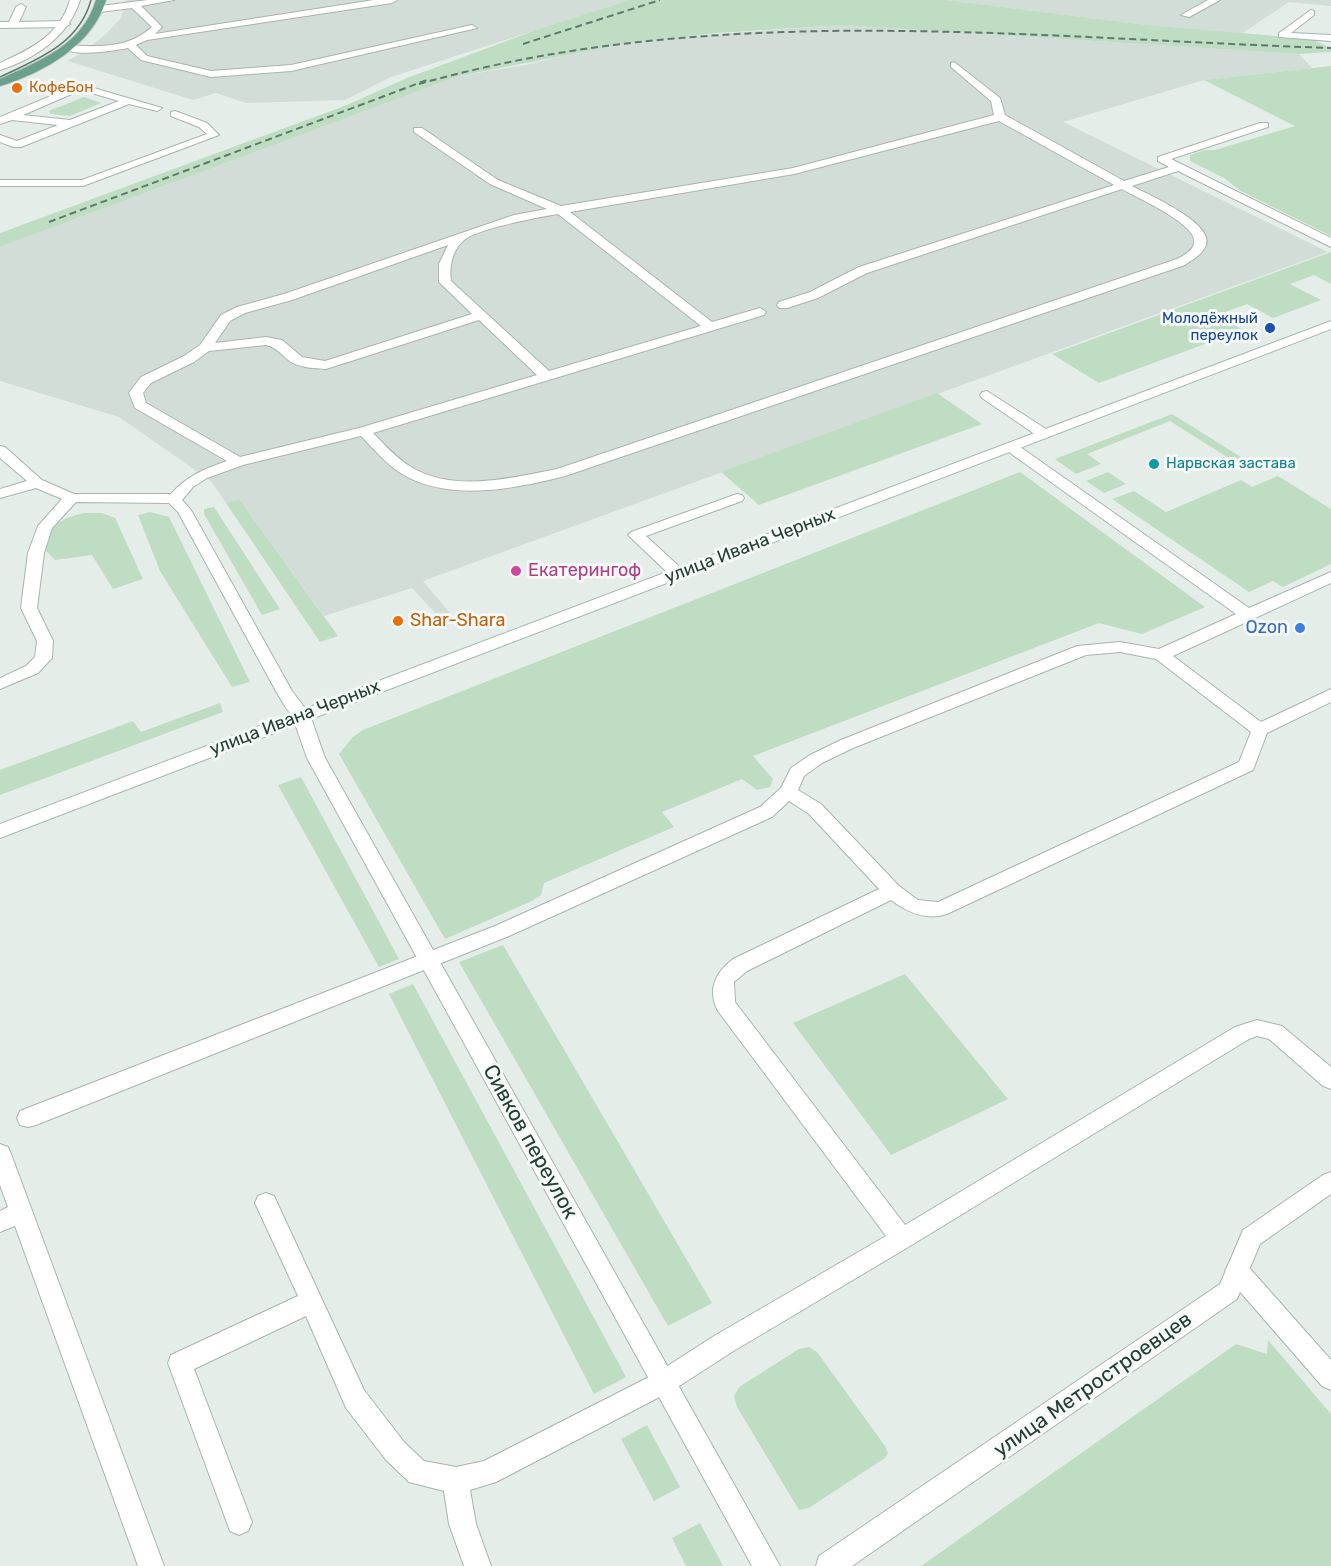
<!DOCTYPE html>
<meta charset="utf-8">
<style>
body{margin:0}
canvas{display:block;background:#e4ede8}
</style>
<canvas width="1331" height="1566"></canvas>
<script>
const ctx = document.querySelector('canvas').getContext('2d');
ctx.lineJoin = 'round';
function paint(path, color) {
  ctx.fillStyle = color;
  ctx.fill(path, 'evenodd');
}
function stroke(path, color, width, dash) {
  ctx.strokeStyle = color;
  ctx.lineWidth = width;
  ctx.lineCap = dash ? 'butt' : 'round';
  ctx.setLineDash(dash || []);
  ctx.stroke(path);
}
function drawText(font, color, halo, rows, align = 'center') {
  ctx.font = font + ' Rubik,sans-serif';
  ctx.lineWidth = 6;
  ctx.setLineDash([]);
  ctx.textBaseline = 'middle';
  ctx.strokeStyle = halo;
  ctx.fillStyle = color;
  for (const [text, x, y, turn = 0] of rows) {
    ctx.save();
    ctx.translate(x, y);
    ctx.rotate((+turn || 0) * Math.PI / 180);
    ctx.textAlign = isNaN(turn) ? turn : align;
    if (halo) ctx.strokeText(text, 0, 0);
    ctx.fillText(text, 0, 0);
    ctx.restore();
  }
}
const built = new Path2D(`
 M126,0H629L391,77L345,100L246,103L216,93L193,100L68,61L87,49L107,33L121,18Z
 M946,0H1331V6L1289,2L1241,34L1147,25Z
 M844,25L1299,54L1312,68L1204,80L1063,122L1328,252L423,581L450,613L438,616L412,588L324,616L239,499L226,503L211,481L119,417L0,381V247L459,76L525,65L591,49L673,37Z`);
const green = new Path2D(`
 M629,0H946L1147,25L1311,39L1331,48V52L1299,54L844,25L716,33L629,43L459,76L0,247V233L347,105L407,78L536,30Z
 M1331,66V236L1241,191L1224,178L1190,161V155L1205,150H1215L1295,126L1204,80Z
 M84,97L101,103L70,116L50,114L49,111Z
 M1331,252V284L1314,275L1290,284L1321,300L1273,318L1247,304L1217,315L1243,330L1099,383L1052,354Z
 M937,393L982,424L759,505L721,472Z
 M1172,414L1257,467L1249,471L1170,421L1087,454L1101,464L1076,474L1055,459Z
 M1020,472L1205,607L1142,634L1099,623L753,756L773,779L770,787L757,790L742,779L662,812L674,827L544,883L541,895L532,901L445,939L339,754L353,737L363,730Z
 M1108,472L1126,484L1104,493L1086,481Z
 M1278,476L1331,509V564L1283,587L1273,581L1249,592L1112,499L1134,491L1166,512L1241,480L1252,487Z
 M239,499L338,636L320,642L226,503Z
 M214,507L280,609L262,615L204,514V509Z
 M150,512L169,517L250,682L232,687L160,571L138,515Z
 M84,513H102L115,518L143,579L113,589L92,555L55,560L45,550C48,525 60,519 84,513Z
 M220,703L223,712L0,795V770L133,721L141,732Z
 M301,777L399,959L379,967L278,785Z
 M503,945L712,1303L668,1326L459,962Z
 M905,974L1008,1099L891,1155L793,1023Z
 M413,984L626,1377L594,1394L389,994Z
 M1268,1340L1331,1414V1566H921L1236,1344L1267,1354Z
 M809,1347L817,1352L885,1446L888,1453L885,1458L809,1508L799,1510L737,1407L734,1396L739,1387L799,1349Z
 M647,1425L680,1487L654,1501L621,1439Z
 M700,1523L723,1566H686L672,1538Z`);
const service = new Path2D(`
 M148,0H174L141,6L162,27L155,34L374,0H397L392,3L147,40L136,45L147,56L211,71L291,65L472,25L477,28L291,71L211,77L141,60L128,48C112,51 75,57 62,48L67,45C97,47 128,49 152,27L132,8L100,12L95,9L100,6Z
 M1208,0H1220L1189,17L1181,15Z
 M21,4L26,7L19,22L65,21L70,24L65,27L0,28V22H9L16,7Z
 M1311,10L1314,11V15L1291,33L1331,35V41L1279,37V33Z
 M954,62L1000,98L1005,115L1124,181L1169,167L1158,161V157L1260,123H1268V127L1171,159L1331,238V247L1178,171L1132,186C1149,195 1214,223 1206,245C1202,255 1193,259 1185,265L565,476C515,489 449,502 402,474C386,464 374,449 361,436L243,465L207,478L193,487L182,500L191,510L292,691L310,715L307,719C292,723 284,704 277,693L178,512L169,503L76,502L52,528L44,553L37,608L53,641L52,658L38,673L0,689V678L26,666L35,657L37,641L21,608L28,553L38,526L62,499L36,488L0,498V489L27,481L0,458V446L5,447L42,480L74,494H171C187,476 204,469 227,461L135,408L129,393L141,377L184,356L200,345L221,315L237,307L284,294L514,215L547,209L490,184L414,132V128H422L498,180L561,206L793,168L994,115L991,101L951,67V63ZM999,121L1114,185L859,267L810,292L779,302L777,305L779,308H787L818,298L867,273L1122,189C1137,198 1200,225 1194,244C1192,251 1183,256 1177,259L557,469C511,478 454,493 411,467C396,458 385,445 373,433L764,315L766,312L760,308L712,322L570,212L794,174ZM558,214L701,326L549,371L451,281C449,267 452,251 463,241C475,229 539,217 558,214ZM448,245L439,264V282L472,314L325,361L302,357L282,340L266,337L215,343L230,321L245,313L292,300ZM479,320L537,375L359,428L240,457L146,403L143,393L151,383L194,362L209,351L266,345C277,347 282,356 291,362C301,368 315,368 326,369Z
 M80,84L162,108L157,111L129,104L21,147H13L0,142V135L17,141L58,125L12,120L0,124V117ZM81,90L119,101L70,120L23,115Z
 M175,111L207,123L219,135L83,186H0V180H82L207,134L199,127L171,116V112Z
 M987,391L1049,431L1051,434L1049,437H1039L982,398L980,395L982,392Z
 M1011,443L1016,444L1249,608L1331,572V583L1173,656L1261,722L1331,689V702L1267,733L1253,770L947,914C926,921 907,912 891,900L747,971L734,982L735,1002L905,1225L1235,1027L1257,1020L1282,1026L1331,1067V1089L1323,1086L1269,1039L1257,1036L1249,1039L910,1246L732,1352L673,1390L496,1482L470,1490L476,1524L491,1566H464L449,1524L444,1491L409,1482L386,1460L346,1408L306,1316L194,1369L252,1522L248,1531L239,1535L230,1531L168,1363L171,1355L298,1296L255,1203L258,1196L266,1193L274,1196L364,1390L404,1442L424,1461L456,1467L484,1461L655,1374L714,1336L886,1236L718,1011C707,990 715,973 733,959L879,889L809,814L789,801L772,817L509,936L36,1125L28,1127L20,1125L17,1118L20,1111L495,926L760,807L781,788L791,768L810,755L841,740L1077,646L1120,642L1159,649L1236,614L1006,450L1004,447L1006,444ZM1120,652L1156,659L1251,732L1239,762L938,902L918,900L899,886L821,804L798,790L804,776L822,763L853,748L1086,655Z
 M737,494L742,495L744,498L742,501L646,536L683,570L685,573L683,576H671L628,535L631,532Z
 M0,1144L8,1147L11,1154L164,1566H138L15,1226L0,1232V1211L8,1207L0,1185Z
 M1237,1260L1245,1263L1331,1360V1390L1322,1386L1229,1279L1225,1271L1229,1263Z`);
const minor = new Path2D(`
 M70,0H80C69,36 35,59 0,70V63C31,49 60,35 70,0Z
 M301,709L307,711L310,715L325,758L780,1566H752L307,758L292,715L295,711Z
 M1331,1172V1194L1260,1244L1237,1299L852,1566H816L819,1556L1220,1284L1243,1230L1323,1175Z`);
const secondary = new Path2D(`
 M1331,321V329L0,838V824Z`);
const primary = new Path2D(`
 M96,0H106C93,45 43,73 0,86V79C39,61 83,45 96,0Z`);
const tram = new Path2D(`
 M0,77C38,59 79,44 91,0`);
const rail = new Path2D(`
 M523,44L660,0
 M419,84C715,0 1025,38 1331,48
 M49,222L427,80`);
const markers = [
 [17,88,6,"#e8710a"],
 [1270,328,6,"#1a4fb4"],
 [1154,464,6,"#0f9aa8"],
 [516,571,6,"#d1479c"],
 [398,621,6,"#e8710a"],
 [1300,628,6,"#3f7fe0"]
];
const farFoodnames = [
 ["КофеБон",29,88]
];
const farTransitnames = [
 ["Молодёжный",1258,319],
 ["переулок",1258,336]
];
const farCulturenames = [
 ["Нарвская застава",1166,464]
];
const streetNames = [
 ["улица Ивана Черных",750,546,-21],
 ["улица Ивана Черных",295,718,-21]
];
const hotelNames = [
 ["Екатерингоф",528,571]
];
const foodNames = [
 ["Shar-Shara",410,621]
];
const shopNames = [
 ["Ozon",1288,628]
];
const nearStreetnames = [
 ["Сивков переулок",530,1142,61],
 ["улица Метростроевцев",1093,1385,-35]
];
paint(built, '#d3ddd7');
paint(green, '#bfddc3');
stroke(service, '#a7b5ae', 2);
stroke(minor, '#a7b5ae', 2);
stroke(secondary, '#a3b8af', 2);
stroke(primary, '#c2c9c6', 2);
paint(service, '#fff');
paint(minor, '#fff');
paint(secondary, '#fff');
paint(primary, '#6ba08d');
stroke(tram, '#5f796f', 1.5);
stroke(rail, '#5f796f', 2, [7, 4]);
for (const [x, y, r, color] of markers) {
  const dot = new Path2D();
  dot.arc(x, y, r, 0, 2 * Math.PI);
  ctx.fillStyle = color;
  ctx.fill(dot);
  stroke(dot, '#f5f9f7', 2);
}
drawText('15px', '#c56008', '#f5f9f7', farFoodnames, 'left');
drawText('15px', '#164399', '#f5f9f7', farTransitnames, 'right');
drawText('15px', '#0d838f', '#f5f9f7', farCulturenames, 'left');
drawText('18px', '#243e34', '#f5f9f7', streetNames);
drawText('18px', '#b23c85', '#f5f9f7', hotelNames, 'left');
drawText('18px', '#c56008', '#f5f9f7', foodNames, 'left');
drawText('18px', '#366cbe', '#f5f9f7', shopNames, 'right');
drawText('21px', '#243e34', '#f5f9f7', nearStreetnames);
</script>
